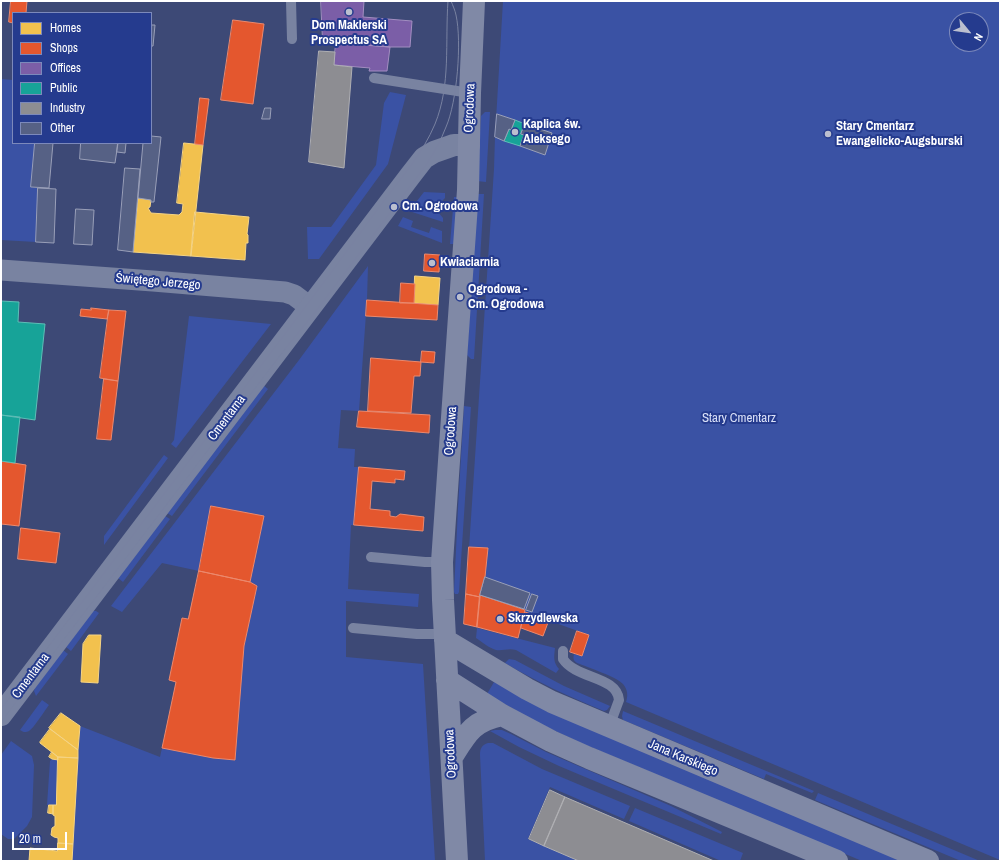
<!DOCTYPE html>
<meta charset="utf-8">
<style>
body{margin:0}
#map{position:relative;width:1001px;height:862px;overflow:hidden;background:#3d4976;font-family:"Archivo Narrow",sans-serif}
canvas{display:block}
.frame{position:absolute;inset:0;border:2px solid #fff;pointer-events:none}
.legend{position:absolute;left:12px;top:12px;width:140px;height:132px;box-sizing:border-box;background:#253b8e;border:1px solid #7c89bb;margin:0;padding:5px 7px;list-style:none;font-size:12px;color:#fff}
.legend li{display:flex;align-items:center;gap:8px;height:20px}
.legend b{width:20px;border:1px solid #7c89bb}
.north{position:absolute;left:949px;top:12px;width:40px;height:40px;box-sizing:border-box;background:#253b8e;border:1px solid #7c89bb;border-radius:50%;rotate:119deg;font-size:11px;font-weight:700;line-height:16px;text-align:center;color:#fff}
.north::after{content:'';display:block;margin:auto;width:14px;height:18px;background:#bbbfcf;clip-path:polygon(50% 0,100% 100%,50% 72%,0 100%)}
.scale{position:absolute;left:12px;top:832px;width:55px;height:18px;box-sizing:border-box;border:2px solid #fff;border-top:0;padding-left:5px;font-size:12px;line-height:14px;white-space:nowrap;color:#fff;-webkit-text-stroke:3px #253b8e;paint-order:stroke}
</style>
<div id="map">
<canvas width="1001" height="862"></canvas>
<div class="frame"></div>
<ul class="legend">
<li><b style="height:11px;background:#f2c14e"></b>Homes</li>
<li><b style="height:11px;background:#e4572e"></b>Shops</li>
<li><b style="height:11px;background:#7b5ea7"></b>Offices</li>
<li><b style="height:11px;background:#17a398"></b>Public</li>
<li><b style="height:11px;background:#8d8d92"></b>Industry</li>
<li><b style="height:11px;background:#566185"></b>Other</li>
</ul>
<div class="north">N</div>
<div class="scale">20 m</div>
</div>
<script>
const ctx = document.querySelector('canvas').getContext('2d');
ctx.lineJoin = 'round';
function paint(path, color) {
  ctx.fillStyle = color;
  ctx.fill(path, 'evenodd');
}
function stroke(path, color, width, dash) {
  ctx.strokeStyle = color;
  ctx.lineWidth = width;
  ctx.lineCap = dash ? 'butt' : 'round';
  ctx.setLineDash(dash || []);
  ctx.stroke(path);
}
function drawText(font, color, halo, rows, align = 'center') {
  ctx.font = font + ' "Archivo Narrow",sans-serif';
  ctx.lineWidth = 4;
  ctx.setLineDash([]);
  ctx.textBaseline = 'middle';
  ctx.strokeStyle = halo;
  ctx.fillStyle = color;
  for (const [text, x, y, turn = 0] of rows) {
    ctx.save();
    ctx.translate(x, y);
    ctx.rotate((+turn || 0) * Math.PI / 180);
    ctx.textAlign = isNaN(turn) ? turn : align;
    if (halo) ctx.strokeText(text, 0, 0);
    ctx.fillText(text, 0, 0);
    ctx.restore();
  }
}
const green = new Path2D(`
 M503,1H1000V860L626,702C628,696 628,690 623,684C617,677 587,667 577,663C573,660 573,658 574,654L582,656L589,635L525,612V610L524,609L480,595L466,594L494,169L495,137ZM957,20H981V44H957Z
 M1,79L13,80V143H35L31,187L38,188L36,242L1,240Z
 M390,92L406,95L388,164L319,259H308L307,227H331L376,165L384,103Z
 M485,112H490L486,182L477,181L481,116Z
 M424,192L445,193V198L439,204L438,212L443,218V222L409,211Z
 M477,194H484L474,359H471L467,355Z
 M454,197H458L456,244H450Z
 M403,217L413,221L411,227L429,233L431,227L442,231V243L398,226Z
 M368,266L367,300L359,411L341,410L338,448L355,449L354,467H359L354,525H351L348,589L419,594L418,607L346,601V657L423,664L435,861H72L80,726L160,757L162,748L213,758L235,760L244,646L257,586L250,582L264,516L212,506L199,571L162,563L122,612L111,606L299,360Z
 M189,316L271,324L176,448L171,444L174,440Z
 M263,385L268,389L172,516L167,513Z
 M464,406L471,407L459,592L458,594H455L454,592L458,508Z
 M164,455L168,458L104,545V536Z
 M165,516L170,519L123,582L118,578Z
 M93,611H96L99,613L71,651L66,647Z
 M477,628L555,648C554,657 553,662 559,669L556,673L516,650C508,648 503,651 496,650C489,648 482,642 476,638Z
 M63,650L68,654L36,696L34,691L35,688Z
 M509,659L515,660L564,686L610,706L607,710L604,711C570,697 537,682 505,663Z
 M494,682L903,861H862L583,744L538,723L487,694Z
 M42,700L49,705C45,710 34,728 29,731C25,733 23,732 20,730Z
 M623,711L814,791L812,793L766,774L764,779L623,720L622,716Z
 M495,730H502L511,734L546,752L671,806L722,832L721,834L559,766L519,747L490,731Z
 M11,741L32,756L34,765L32,817L27,826L14,839H8L1,834V755Z
 M488,743H493L542,769L630,806L624,819L550,787L528,839L579,861H523L520,860L519,861H485L480,755C480,748 482,745 488,743Z
 M52,759L58,760L56,805H47L50,761Z
 M818,793L980,861H961L815,800Z
 M635,808L743,853L740,861H721L629,821Z`);
const homes = new Path2D(`
 M184,143L203,145L191,256L133,252L138,198L151,200L150,207L148,208L151,213L179,215L182,212L183,204L177,203Z
 M195,212L249,217L247,234L248,235V243H246L245,260L191,256Z
 M415,276L440,278L438,305L414,303Z
 M89,635H101L98,683L81,682L83,644Z
 M61,713L80,726L78,750L49,728Z
 M50,729L78,750V758L58,757L40,743V742Z
 M52,752L58,757V760L52,759L49,757Z
 M58,757L78,758L73,844L58,843V838L54,837L51,835L52,828L55,826V816L53,815V805H56Z
 M49,805H53V814L48,813Z
 M58,843L73,844L72,861H29L30,848L57,851Z`);
const shops = new Path2D(`
 M11,1H27L26,13H13V23L9,22Z
 M233,20L264,24L253,104L221,100Z
 M200,98L209,99L203,145L195,144Z
 M425,254L440,255L439,272L424,271Z
 M401,283L415,284L414,303H400Z
 M367,300L438,305L437,320L366,316Z
 M91,308L109,310L107,319L80,316L81,309L91,310Z
 M109,310L126,311L118,381L100,378Z
 M422,351L435,352L434,363L421,362Z
 M371,358L421,362L420,376H414L411,413L368,411Z
 M104,379L118,381L111,440L97,439Z
 M359,411L430,415L429,433L357,427Z
 M1,461L26,465L19,526L1,524Z
 M359,467L405,471L404,480L395,479V483L372,481L370,509L390,511V516L396,517L400,514L424,517L423,531L354,525Z
 M211,506L264,516L250,582L199,571Z
 M21,528L60,533L56,563L18,559Z
 M469,547L488,548L485,577L480,597L466,594Z
 M199,571L250,582L257,586L244,646L235,760L213,758L162,748L176,682L169,680L182,618L188,619Z
 M466,594L480,597L477,627L464,624Z
 M480,595L525,610L518,638L477,627Z
 M525,612L549,620L543,636L521,628Z
 M577,631L589,635L582,656L570,652Z`);
const offices = new Path2D(`
 M321,1H364L363,17L412,21L410,47H390L323,41Z
 M336,43L390,47L387,71H369L370,68L334,65Z`);
const public = new Path2D(`
 M515,120L525,124L521,134L524,135L520,146L504,141L509,129L511,130Z
 M1,301L19,302L18,322L45,324L35,420L1,415Z
 M1,415L20,417L15,463L1,461Z`);
const industry = new Path2D(`
 M319,51L335,52L334,65L352,67L344,168L309,162Z
 M550,790L565,797L544,846L529,839Z
 M565,797L714,861H579L544,846Z`);
const building = new Path2D(`
 M151,25H155L153,46H151Z
 M265,108H271L270,119H262Z
 M497,114L515,120L511,130L509,129L504,141L495,137Z
 M525,124L552,133L545,155L520,146L524,135L521,134Z
 M151,136L161,137L154,202H151V200L138,198L143,143H151Z
 M35,143H53L49,188L31,187Z
 M81,143H118L115,163L80,159Z
 M118,143H126L125,153L117,152Z
 M125,168L140,169L133,252L118,250Z
 M38,188L56,189L54,243L36,242Z
 M76,209L94,210L92,245L74,244Z
 M485,577L530,593L524,609L480,595Z
 M532,594L538,596L532,612L526,610Z`);
const service = new Path2D(`
 M291,1L292,39
 M374,78L470,93
 M371,557L425,562H442
 M353,628L417,634H445
 M563,651V659C576,679 617,676 619,700L609,727`);
const minor = new Path2D(`
 M1,270L153,281L285,292L294,295L310,307`);
const tertiary = new Path2D(`
 M1,715L410,176L424,158L434,152L454,145H469`);
const secondary = new Path2D(`
 M445,640L527,689L552,702L928,861
 M447,680L502,715L551,741L589,758L837,861
 M452,757C467,733 473,721 502,715
 M457,861L443,600L442,562L458,331L468,190L470,93L474,1`);
const tram = new Path2D(`
 M1,709C104,573 207,438 309,302C334,269 358,236 383,202C402,177 423,153 435,124C451,85 445,42 448,1
 M1,722L285,349L316,311L426,165C434,153 441,140 446,127C457,102 462,42 456,15C455,10 453,6 451,1`);
const markers = [
 [349,12,4,"#bbbfcf"],
 [515,132,4,"#bbbfcf"],
 [828,134,4,"#bbbfcf"],
 [394,207,4,"#bbbfcf"],
 [432,263,4,"#bbbfcf"],
 [460,297,4,"#bbbfcf"],
 [500,619,4,"#bbbfcf"]
];
const poiNames = [
 ["Dom Maklerski",349,26,"center"],
 ["Prospectus SA",349,41,"center"],
 ["Kaplica św.",523,125],
 ["Aleksego",523,140],
 ["Stary Cmentarz",836,127],
 ["Ewangelicko-Augsburski",836,142],
 ["Cm. Ogrodowa",402,207],
 ["Kwiaciarnia",440,263],
 ["Ogrodowa -",468,290],
 ["Cm. Ogrodowa",468,305],
 ["Skrzydlewska",508,619]
];
const streetNames = [
 ["Ogrodowa",470,108,-88],
 ["Świętego Jerzego",158,282,5],
 ["Cmentarna",227,418,-53],
 ["Ogrodowa",451,431,-86],
 ["Cmentarna",31,676,-53],
 ["Ogrodowa",451,754,-93],
 ["Jana Karskiego",683,758,23]
];
const parkNames = [
 ["Stary Cmentarz",739,419]
];
paint(green, '#3a52a4');
paint(homes, '#f2c14e');
stroke(homes, '#f6d483', 1);
paint(shops, '#e4572e');
stroke(shops, '#ec896d', 1);
paint(offices, '#7b5ea7');
stroke(offices, '#a38ec1', 1);
paint(public, '#17a398');
stroke(public, '#5dbfb7', 1);
paint(industry, '#8d8d92');
stroke(industry, '#afafb3', 1);
paint(building, '#566185');
stroke(building, '#999fb8', 1);
stroke(service, '#7983a1', 10);
stroke(minor, '#7983a1', 21);
stroke(tertiary, '#7983a1', 22);
stroke(secondary, '#8089a6', 22);
stroke(tram, '#7982a1', 1);
for (const [x, y, r, color] of markers) {
  const dot = new Path2D();
  dot.arc(x, y, r, 0, 2 * Math.PI);
  ctx.fillStyle = color;
  ctx.fill(dot);
  stroke(dot, '#253b8e', 1.5);
}
drawText('bold 13px', '#fff', '#253b8e', poiNames, 'left');
drawText('13px', '#fff', '#253b8e', streetNames);
drawText('13px', '#dae1f8', '#253b8e', parkNames);
</script>
